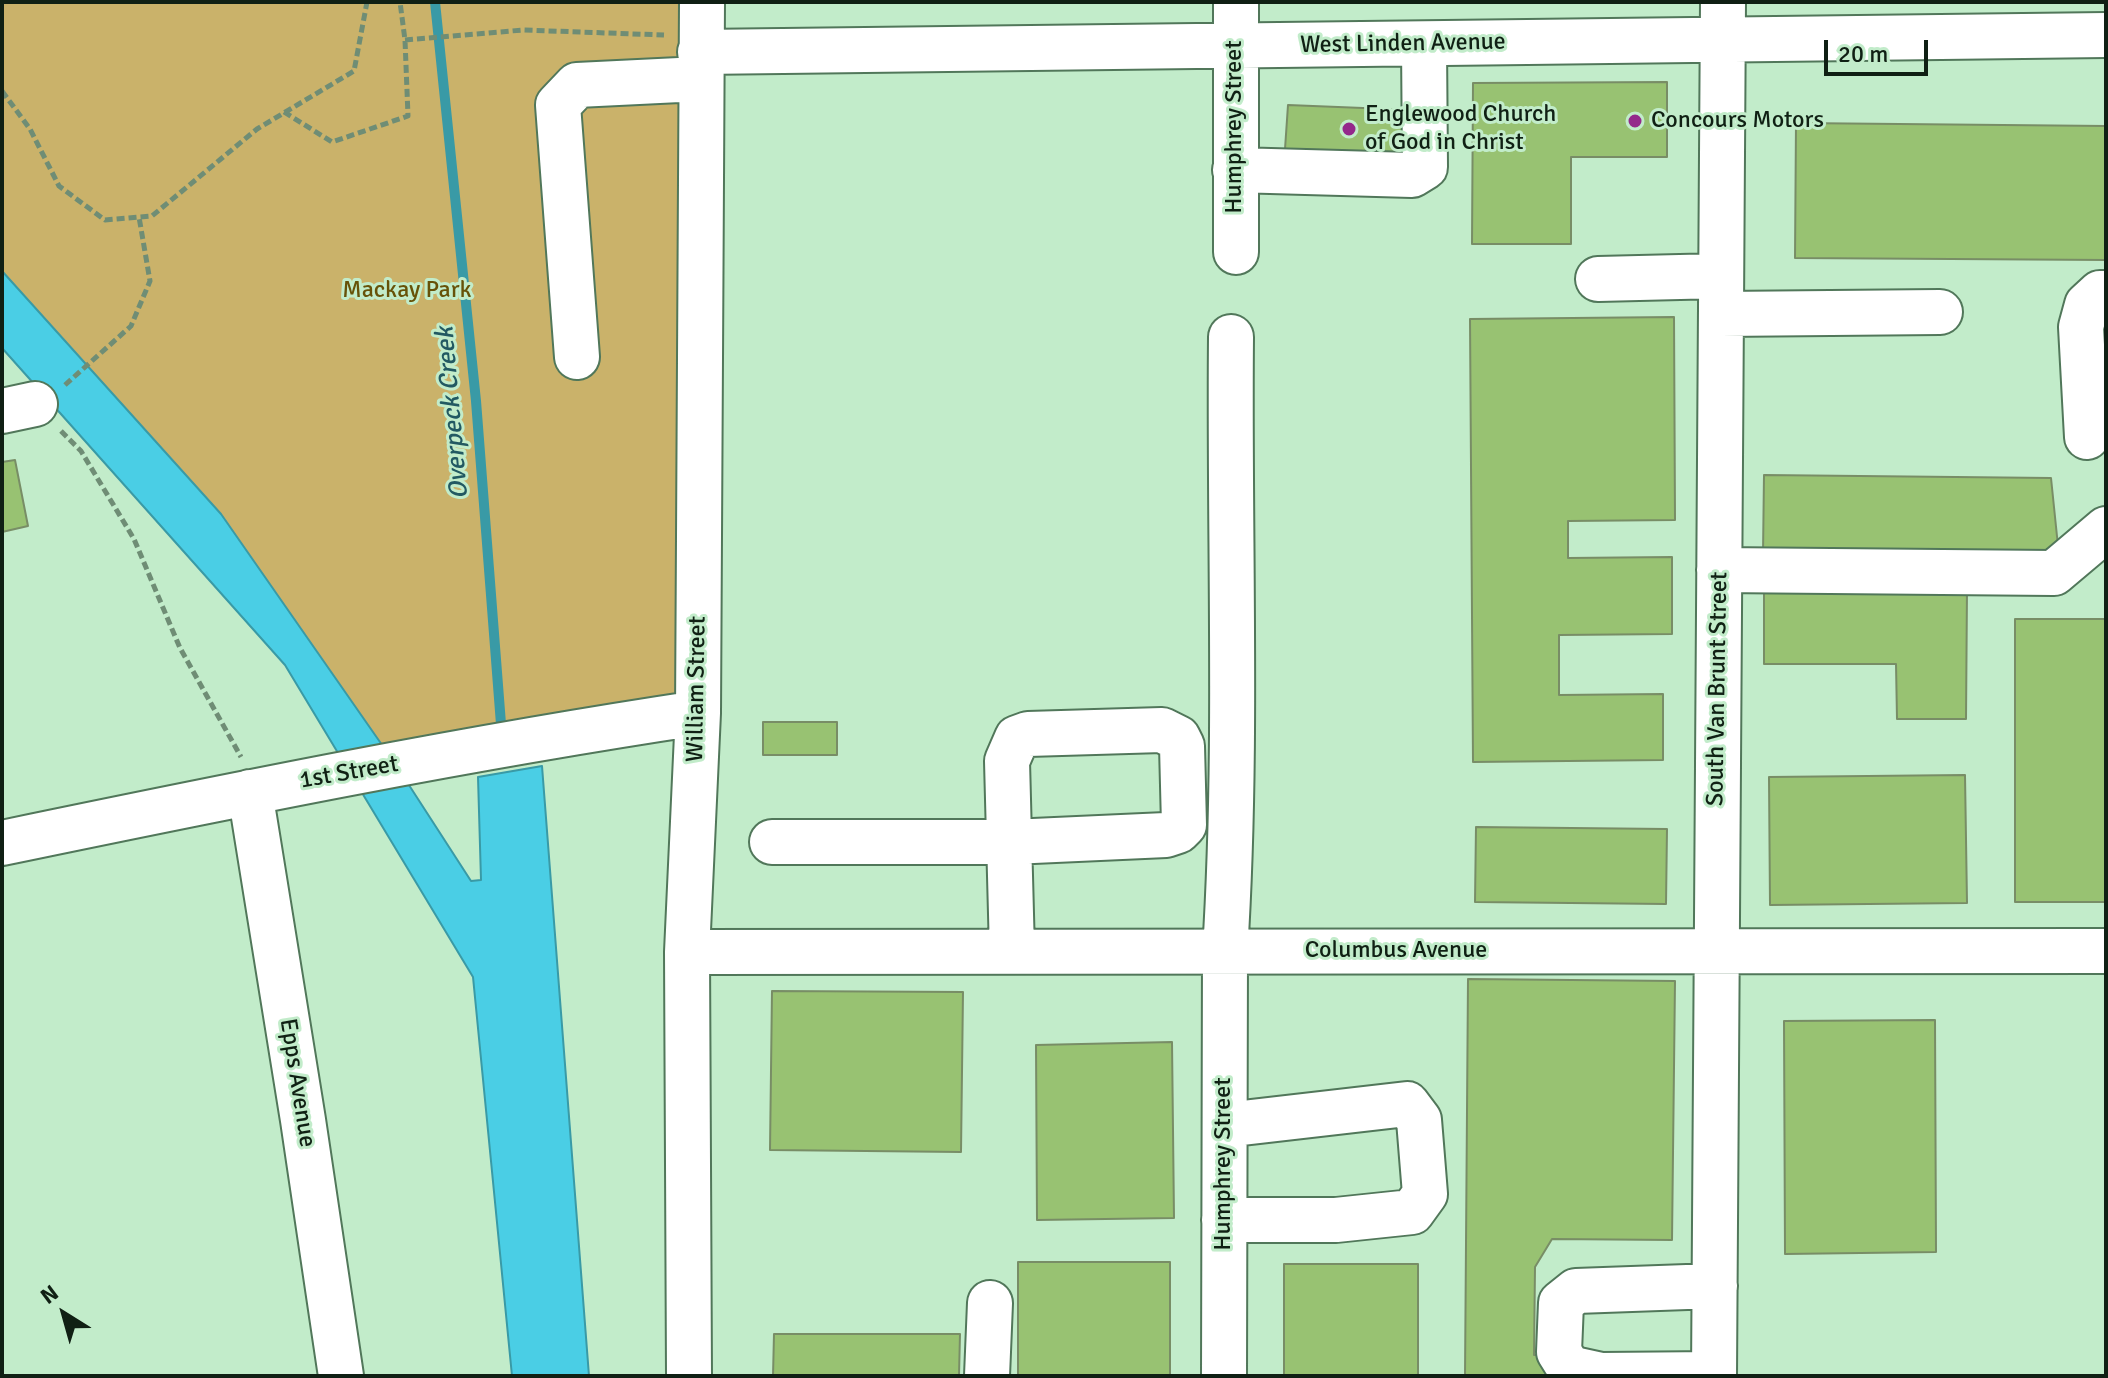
<!DOCTYPE html>
<style>
body{margin:0}
#map{position:relative;width:2108px;height:1378px;overflow:hidden;background:#c2ecca;font-family:Signika,sans-serif}
canvas{display:block}
.frame{position:absolute;inset:0;border:4px solid #102014;pointer-events:none}
.north{position:absolute;left:24px;top:1274px;width:80px;height:80px;-webkit-text-stroke:6px #c2ecca;paint-order:stroke;rotate:323deg;font-size:22px;font-weight:700;line-height:32px;text-align:center;color:#102014}
.north::after{content:'';display:block;margin:auto;width:28px;height:36px;background:#102014;clip-path:polygon(50% 0,100% 100%,50% 72%,0 100%)}
.scale{position:absolute;left:1824px;top:40px;width:104px;height:36px;box-sizing:border-box;border:4px solid #102014;border-top:0;padding-left:10px;font-size:24px;line-height:28px;white-space:nowrap;color:#102014;-webkit-text-stroke:6px #c2ecca;paint-order:stroke}
</style>
<div id="map">
<canvas width="2108" height="1378"></canvas>
<div class="frame"></div>
<div class="north">N</div>
<div class="scale">20 m</div>
</div>
<script>
const ctx = document.querySelector('canvas').getContext('2d');
ctx.lineJoin = 'round';
function paint(path, color) {
  ctx.fillStyle = color;
  ctx.fill(path, 'evenodd');
}
function stroke(path, color, width, dash) {
  ctx.strokeStyle = color;
  ctx.lineWidth = width;
  ctx.lineCap = dash ? 'butt' : 'round';
  ctx.setLineDash(dash || []);
  ctx.stroke(path);
}
function drawText(font, color, halo, rows, align = 'center') {
  ctx.font = font + ' Signika,sans-serif';
  ctx.lineWidth = 6;
  ctx.setLineDash([]);
  ctx.textBaseline = 'middle';
  ctx.strokeStyle = halo;
  ctx.fillStyle = color;
  for (const [text, x, y, turn = 0] of rows) {
    ctx.save();
    ctx.translate(x, y);
    ctx.rotate((+turn || 0) * Math.PI / 180);
    ctx.textAlign = isNaN(turn) ? turn : align;
    if (halo) ctx.strokeText(text, 0, 0);
    ctx.fillText(text, 0, 0);
    ctx.restore();
  }
}
const green = new Path2D(`
 M2,2H699L691,712L386,753L221,514L2,271Z`);
const water = new Path2D(`
 M2,271L221,514L396,765L471,881L481,880L478,777L542,766L589,1376H512L473,977L285,665L2,348Z`);
const stream = new Path2D(`
 M435,2L476,401L502,737`);
const building = new Path2D(`
 M1667,82V157H1571V244H1472L1473,83Z
 M1288,105L1413,110L1412,153L1285,149Z
 M1796,123L2106,126V260L1795,258Z
 M1674,317L1675,520L1568,521V558L1672,557V634L1559,635V695L1663,694V760L1473,762L1470,319Z
 M15,460L28,526L2,532V462Z
 M1764,475L2051,478L2058,546L2047,554H1763Z
 M1764,589H1967L1966,719H1897L1896,664H1764Z
 M2015,619H2106V902H2015Z
 M763,722H837V755H763Z
 M1965,775L1967,903L1770,905L1769,777Z
 M1476,827L1667,829L1666,904L1475,902Z
 M1468,979L1675,981L1672,1240L1552,1239L1535,1267L1534,1355H1546V1376H1465Z
 M772,991L963,992L961,1152L770,1150Z
 M1935,1020L1936,1252L1785,1254L1784,1021Z
 M1172,1042L1174,1218L1037,1220L1036,1045Z
 M1018,1262H1170V1376H1018Z
 M1284,1264H1418V1376H1284Z
 M774,1334H960L959,1376H773Z`);
const path = new Path2D(`
 M405,40L523,30L664,35
 M2,91L30,129L59,186L105,220L152,216L257,129L354,71L367,2
 M284,112L332,142L408,116L405,40L400,2
 M65,385L131,326L150,281L139,217
 M61,431L81,451L134,539L180,648L241,757`);
const minor = new Path2D(`
 M1236,2V252
 M700,52L2106,35
 M1235,170L1412,175L1425,167L1424,44
 M1598,279L1721,276
 M1721,314L1940,312
 M577,357L558,105L577,85L700,79
 M2,411L35,404
 M2087,437L2081,327L2087,305L2100,293H2106
 M1719,570L2054,573L2106,529
 M250,792L303,1120L341,1376
 M772,842H1011L1166,835L1178,831L1184,825L1182,746L1178,738L1162,730L1028,734L1017,738L1007,761L1012,952
 M2,843C233,795 465,748 698,713
 M687,952L2106,951
 M1224,1220H1336L1412,1212L1425,1194L1419,1120L1407,1104L1225,1125
 M1714,1374L1601,1375L1569,1368L1559,1352L1561,1303L1576,1291L1715,1286
 M689,1376L687,952L698,713L702,2
 M987,1376L990,1303
 M1224,1376L1225,952C1238,747 1229,542 1231,337
 M1714,1376L1723,2`);
const markers = [
 [1635,121,8,"#94298b"],
 [1349,129,8,"#94298b"]
];
const streetNames = [
 ["West Linden Avenue",1403,44,-1],
 ["Humphrey Street",1235,127,-90],
 ["William Street",697,689,-89],
 ["South Van Brunt Street",1718,689,-89],
 ["1st Street",349,773,-10],
 ["Columbus Avenue",1396,951],
 ["Epps Avenue",297,1083,81],
 ["Humphrey Street",1224,1164,-90]
];
const poiNames = [
 ["Englewood Church",1365,115],
 ["of God in Christ",1365,143],
 ["Concours Motors",1651,121]
];
const parkNames = [
 ["Mackay Park",407,291]
];
const waterNames = [
 ["Overpeck Creek",453,413,-95]
];
paint(green, '#cab26a');
paint(water, '#4acee5');
stroke(water, '#399aa6', 2);
stroke(stream, '#399aa6', 10);
paint(building, '#98c272');
stroke(building, '#788d66', 2);
stroke(minor, '#51775a', 48);
stroke(path, '#6f8d75', 5, [8, 4]);
stroke(minor, '#fff', 44);
for (const [x, y, r, color] of markers) {
  const dot = new Path2D();
  dot.arc(x, y, r, 0, 2 * Math.PI);
  ctx.fillStyle = color;
  ctx.fill(dot);
  stroke(dot, '#c2ecca', 3);
}
drawText('24px', '#102014', '#c2ecca', streetNames);
drawText('24px', '#102014', '#c2ecca', poiNames, 'left');
drawText('24px', '#675208', '#c2ecca', parkNames);
drawText('italic 26px', '#225962', '#c2ecca', waterNames);
</script>
